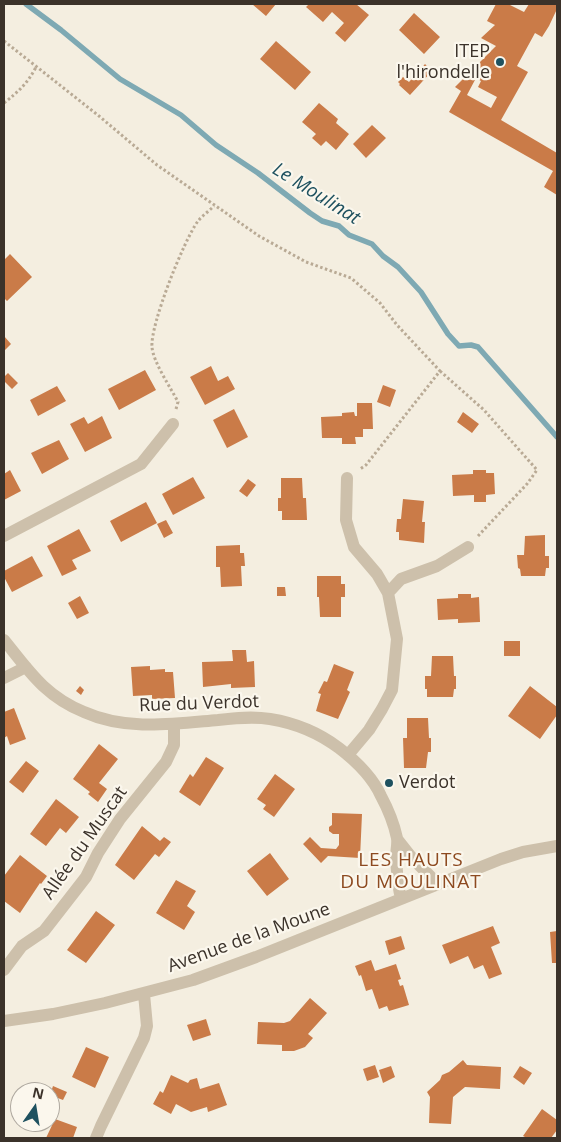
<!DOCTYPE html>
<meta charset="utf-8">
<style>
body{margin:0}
#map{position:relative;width:561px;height:1142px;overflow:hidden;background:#f4eee0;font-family:"Open Sans",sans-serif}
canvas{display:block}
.frame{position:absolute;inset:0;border:5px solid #3b322a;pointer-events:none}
.north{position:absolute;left:10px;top:1082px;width:50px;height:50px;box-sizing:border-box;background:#fbf7ed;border:1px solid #aea89f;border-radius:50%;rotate:13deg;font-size:14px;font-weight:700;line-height:20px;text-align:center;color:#3b322a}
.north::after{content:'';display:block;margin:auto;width:18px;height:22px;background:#1e515f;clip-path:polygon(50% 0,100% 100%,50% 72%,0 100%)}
</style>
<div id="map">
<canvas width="561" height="1142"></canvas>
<div class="frame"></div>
<div class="north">N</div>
</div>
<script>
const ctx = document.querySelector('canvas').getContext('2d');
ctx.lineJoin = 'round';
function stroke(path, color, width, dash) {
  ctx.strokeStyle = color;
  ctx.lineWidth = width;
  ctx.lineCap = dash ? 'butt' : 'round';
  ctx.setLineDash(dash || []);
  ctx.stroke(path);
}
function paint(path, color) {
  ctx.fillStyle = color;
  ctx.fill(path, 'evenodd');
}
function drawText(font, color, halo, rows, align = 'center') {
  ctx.font = font + ' "Open Sans",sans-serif';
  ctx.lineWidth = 4.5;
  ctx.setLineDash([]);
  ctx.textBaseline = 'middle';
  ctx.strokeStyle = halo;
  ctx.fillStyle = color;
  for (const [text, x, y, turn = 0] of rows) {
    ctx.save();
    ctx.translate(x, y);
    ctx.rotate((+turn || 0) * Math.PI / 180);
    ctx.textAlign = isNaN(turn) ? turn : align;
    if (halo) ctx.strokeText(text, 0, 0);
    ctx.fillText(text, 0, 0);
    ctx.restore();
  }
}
const stream = new Path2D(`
 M26,4L61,30L120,79L181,115L216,145L258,173L310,213L322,221L339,226L349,235L372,244L383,256L398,267L421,292L448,334L459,346L471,345L478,347L557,437`);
const building = new Path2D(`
 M252,4H276L266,16Z
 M309,4H356L369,15L345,42L335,33L344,23L332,12L323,22L306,7Z
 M496,4H508L524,12L529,4H557V9L549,26L542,37L535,33L517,66L528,72L501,120L557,153V195L544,187L553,171L449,112L461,91L455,87L496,46L481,38L495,25L487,21ZM476,78L481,81L478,87L497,97L491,108L467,95Z
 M414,13L440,37L424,54L399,30Z
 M276,41L311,72L295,90L260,59Z
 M425,64L432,71L410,95L399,85L400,84L398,82L403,77L409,82Z
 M319,103L338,119L336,123L349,134L336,150L326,141L321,146L312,138L316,134L302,122Z
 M372,125L386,138L366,158L353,144Z
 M10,254L32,277L7,301L4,298V260Z
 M4,336L11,344L4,351Z
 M211,366L218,381L228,376L235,389L205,405L190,377Z
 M145,370L156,390L119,410L108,389Z
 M8,373L18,383L12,389L4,381V377Z
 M383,385L396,390L390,407L377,402Z
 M57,386L66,401L38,416L30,400Z
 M357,403H372L373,429H363V437H355L356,444H342V438H322L321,417L342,416V413L354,412L355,416H357Z
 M234,409L248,437L227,448L213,420Z
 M463,412L479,424L472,433L457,422Z
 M102,416L112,438L85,452L70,424L84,417L88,424Z
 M59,440L69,459L42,474L31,453Z
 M10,470L21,491L4,500V474Z
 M473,470H486V473H494L495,494L486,495V502H474V495L453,496L452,475L473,474Z
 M193,477L205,498L173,515L162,494Z
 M281,478H302L303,498H306L307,520H282V511H278V498H281Z
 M248,479L256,485L247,497L239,491Z
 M403,499L424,501L422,522H425L424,543L399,540V532H396L397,519H401Z
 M146,502L157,523L121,542L110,521Z
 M166,520L173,533L164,538L157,524Z
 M79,529L91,551L72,560L77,569L62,576L47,546Z
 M545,535V556H549V568H546L545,576H521L520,569L518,568L517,555H524L525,536Z
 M240,545V553H244L245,566H241L242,586L221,587L220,567H216V546Z
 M32,556L43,576L12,592L4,577V571Z
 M317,576H341V584H345V597H341V617H320L319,597H317Z
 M277,587H285L286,596H277Z
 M458,594H471V598L479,597L480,622L458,623V619L438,620L437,599L458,598Z
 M80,596L89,613L77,619L68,603Z
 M504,641H520V656H504Z
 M232,650H246L247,662L254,661L255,687L231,688V684L203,687L202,662L233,661Z
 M432,656H453L454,676H456V689H454L453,697H427V689H425V676H431Z
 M334,664L354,672L347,690L350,692L338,719L316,711L321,694L318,693L324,681L327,682Z
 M150,666V670L165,669V672H173L175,698L152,699V695L133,696L131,667Z
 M80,686L84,690L81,695L76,691Z
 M530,686L557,707V715L540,739L508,716Z
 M14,708L26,739L10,745L7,736L4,738V712Z
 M407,718H428L429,738H431V752H428L426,768H404L403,738H407Z
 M99,744L118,759L99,783L107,789L98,802L88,794L90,792L73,779Z
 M206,757L224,768L200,806L179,792L190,774L193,777Z
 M26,761L39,771L23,793L9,782Z
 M275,774L295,789L274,817L263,809L266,805L257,799Z
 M56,799L79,817L66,833L60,828L46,846L30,834Z
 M332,813L362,814L360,858L328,856L321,863L303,844L310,837L321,848L336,849L339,845V834H333L329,831V827L332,825Z
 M142,826L160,841L164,837L171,842L159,857L155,854L134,880L115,865Z
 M270,853L289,879L267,896L247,871Z
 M20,855L47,876L41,884L40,883L20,913L4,901V876Z
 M176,880L196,891L187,906L195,912L184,930L156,913Z
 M96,911L115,925L86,963L67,950Z
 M493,926L500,943L491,947L502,974L489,979L483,965L474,969L468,956L450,964L442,945Z
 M557,931V963H552L550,932Z
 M401,936L405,949L389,955L385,941Z
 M371,960L375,971L396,964L401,979L398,980L400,986L403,985L409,1005L389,1011L387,1006L379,1009L372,989L366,991L361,975L359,976L355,966Z
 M310,998L327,1013L308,1034L313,1038L305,1047L294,1051H282V1045L257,1044L258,1022L284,1023L290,1021Z
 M206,1019L211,1035L193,1041L187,1025Z
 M86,1047L109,1057L95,1088L72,1077Z
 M463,1060L467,1065L501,1067L500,1089L465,1087L453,1097L451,1124L429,1123L430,1097L427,1092L440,1080L442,1075L449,1072Z
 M375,1065L379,1077L367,1081L363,1069Z
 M391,1066L395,1077L383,1083L379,1070Z
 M520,1066L532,1073L524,1085L513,1077Z
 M171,1075L188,1083L190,1080L197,1078L200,1089L219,1083L227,1105L208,1112L207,1107L191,1112L176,1104L171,1114L153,1104L160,1091L163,1093Z
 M53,1086L67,1092L63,1100L50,1095Z
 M542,1109L557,1120V1130L551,1138H527L523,1136Z
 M55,1119L77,1127L73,1138H46Z`);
const path = new Path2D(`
 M4,41L99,116L157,165L259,236L306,262L351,278L380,303L397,325L440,371L366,465L360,469
 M4,103C18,92 28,83 36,67
 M440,371L484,410L537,470L527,484L478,536
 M176,409L178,402C171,388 153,362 152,347C150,325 184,240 198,221C202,216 209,211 214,206`);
const minor = new Path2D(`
 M347,478L346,520L354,547L377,574L388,593L397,639L392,690L382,709L369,730L348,755
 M4,536L141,464L173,424
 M388,593L401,579L437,566L468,547
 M4,640C29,671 45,696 84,712C126,731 172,724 218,720C235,718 253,716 270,719C295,723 319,733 339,748C356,761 372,776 381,796C388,809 394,824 397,838C398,844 396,851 396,857C397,871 397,884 401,898
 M4,678L26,667
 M397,839L412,858L430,876L435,884
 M4,970L22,946L44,931L86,877L98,853L120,819L166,762L174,745V724
 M4,1021L53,1014L105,1003L193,980L256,957L501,859L523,852L557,846
 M96,1138L101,1126L144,1038L147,1026L144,994`);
const markers = [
 [500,62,5,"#1e515f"],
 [389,783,5,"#1e515f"]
];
const poiNames = [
 ["ITEP",490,52],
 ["l'hirondelle",490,73],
 ["Verdot",399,783,"left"]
];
const streetNames = [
 ["Rue du Verdot",199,704,-2],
 ["Allée du Muscat",85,843,-55],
 ["Avenue de la Moune",249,938,-20]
];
const waterNames = [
 ["Le Moulinat",316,194,32]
];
const neighbourhoodNames = [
 ["LES HAUTS",411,861],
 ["DU MOULINAT",411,883]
];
stroke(stream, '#7ea9b3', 5.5);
paint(building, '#ca7b48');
stroke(path, '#b9aa95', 3, [2.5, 2.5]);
stroke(minor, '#cdc0ab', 12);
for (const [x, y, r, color] of markers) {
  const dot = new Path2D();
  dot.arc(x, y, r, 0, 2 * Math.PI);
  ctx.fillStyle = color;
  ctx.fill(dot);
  stroke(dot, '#fbf7ed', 2);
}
drawText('18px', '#3b322a', '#fbf7ed', poiNames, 'right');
drawText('18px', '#3b322a', '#fbf7ed', streetNames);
drawText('italic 19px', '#1e515f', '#fbf7ed', waterNames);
ctx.letterSpacing = '1px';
drawText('19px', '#8d4a20', '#fbf7ed', neighbourhoodNames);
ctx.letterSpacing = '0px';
</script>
